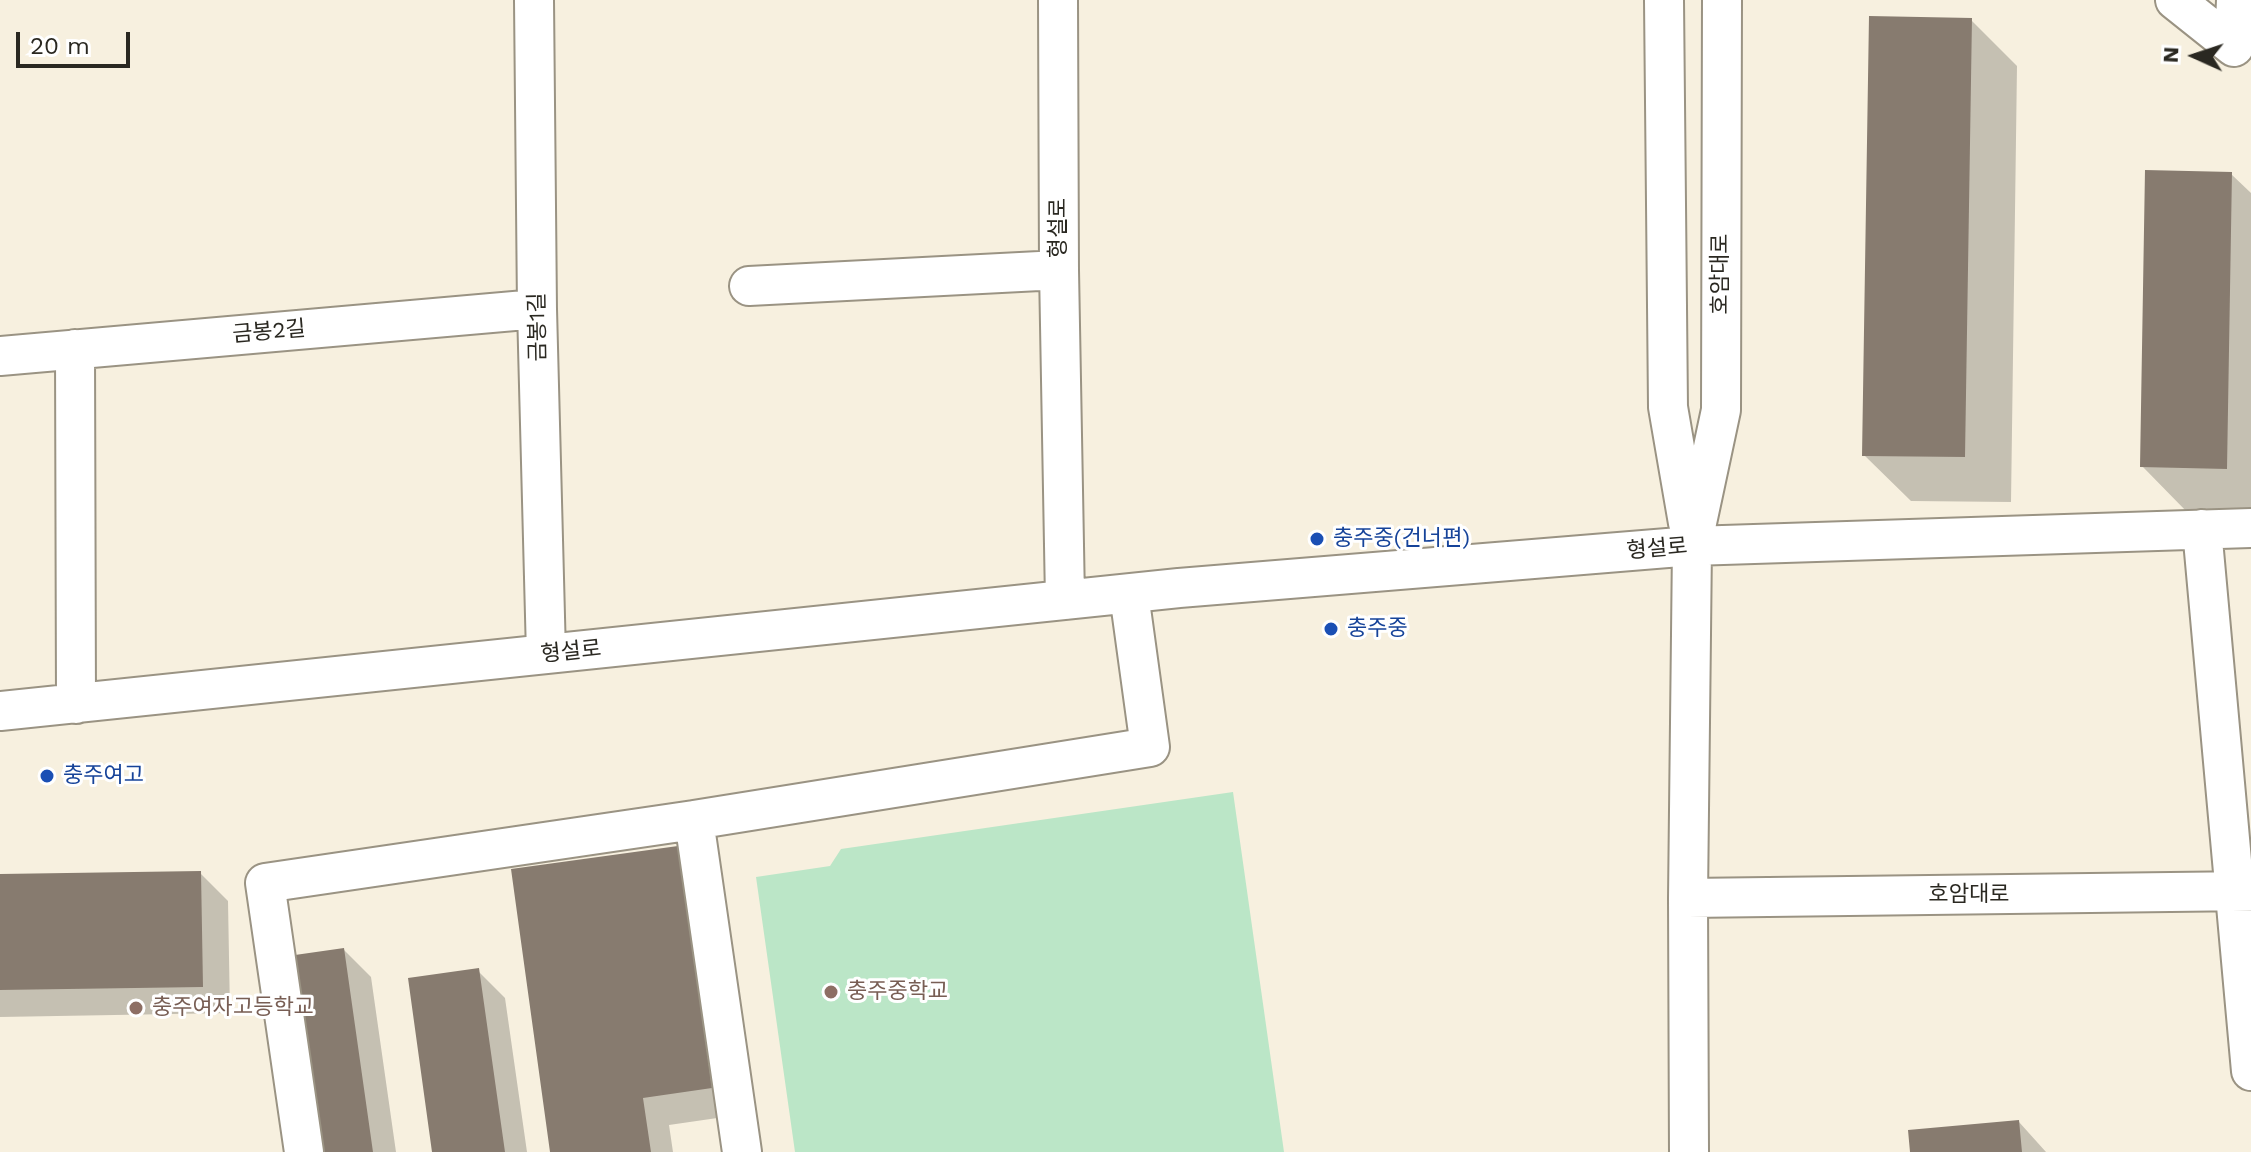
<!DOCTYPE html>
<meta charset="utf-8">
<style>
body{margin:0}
#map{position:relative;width:2251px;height:1152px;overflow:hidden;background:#f7f0df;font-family:"Work Sans",sans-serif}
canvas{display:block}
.north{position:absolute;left:2155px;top:16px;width:80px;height:80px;-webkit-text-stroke:6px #fff;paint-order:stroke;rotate:273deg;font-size:22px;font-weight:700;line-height:32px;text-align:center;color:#2a2821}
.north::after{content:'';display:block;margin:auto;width:28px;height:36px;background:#2a2821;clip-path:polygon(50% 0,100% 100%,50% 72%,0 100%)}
.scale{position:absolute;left:16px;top:32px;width:114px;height:36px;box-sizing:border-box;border:4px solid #2a2821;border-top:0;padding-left:10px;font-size:24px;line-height:28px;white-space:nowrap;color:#2a2821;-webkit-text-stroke:6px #fff;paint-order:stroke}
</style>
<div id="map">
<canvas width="2251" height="1152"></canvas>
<div class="north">N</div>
<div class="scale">20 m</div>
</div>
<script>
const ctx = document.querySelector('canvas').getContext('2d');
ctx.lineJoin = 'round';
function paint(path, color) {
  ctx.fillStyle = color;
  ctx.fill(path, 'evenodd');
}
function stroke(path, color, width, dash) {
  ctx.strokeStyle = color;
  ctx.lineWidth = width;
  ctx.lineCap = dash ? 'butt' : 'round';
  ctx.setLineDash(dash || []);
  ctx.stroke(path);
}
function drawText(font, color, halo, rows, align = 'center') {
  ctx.font = font + ' "Work Sans","Noto Sans KR",sans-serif';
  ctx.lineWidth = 6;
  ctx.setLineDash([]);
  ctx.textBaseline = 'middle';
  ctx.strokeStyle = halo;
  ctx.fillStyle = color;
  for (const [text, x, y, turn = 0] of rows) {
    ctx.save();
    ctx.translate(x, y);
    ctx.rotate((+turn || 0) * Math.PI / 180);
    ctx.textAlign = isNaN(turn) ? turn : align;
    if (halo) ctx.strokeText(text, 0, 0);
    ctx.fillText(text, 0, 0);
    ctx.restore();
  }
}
const green = new Path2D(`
 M1233,792L1284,1152H795L756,877L830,866L841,849Z`);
const shadow = new Path2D(`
 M1971,20L2017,66L2011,502L1911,501L1864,455Z
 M2231,174L2251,193V514L2188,513L2142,466Z
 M677,848L704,876L738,1115L669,1125L673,1152H552Z
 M200,873L228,901L230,1013L0,1017V876Z
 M344,950L371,977L396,1152H325Z
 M478,971L505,998L527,1152H434Z
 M2019,1122L2046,1152H1912Z`);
const building = new Path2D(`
 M1869,16L1972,18L1965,457L1862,456Z
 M2145,170L2232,172L2227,469L2140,467Z
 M678,846L712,1088L643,1098L651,1152H550L511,869Z
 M201,871L203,987L0,990V874Z
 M344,948L373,1152H323L295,955Z
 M479,968L505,1152H432L408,978Z
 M2019,1120L2022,1152H1910L1908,1130Z`);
const minor = new Path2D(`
 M534,0L537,309L546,654
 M1058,0L1059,270L1065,600
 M1664,0L1668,407L1688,523
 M2175,0L2234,47L2236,0
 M749,286L1059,270
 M75,349L76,704
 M0,356L537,309
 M2202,529L2251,1071
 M0,711L1179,588L1692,546L2251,528
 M1688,898L2251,891
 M304,1152L265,883L694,820
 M742,1152L694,820L1150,747L1129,594
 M1689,1152L1688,898L1692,546L1721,410L1722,0`);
const markers = [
 [1317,539,8,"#1a4fb4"],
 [1331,629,8,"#1a4fb4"],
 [47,776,8,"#1a4fb4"],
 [831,992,8,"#8d6e63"],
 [136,1008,8,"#8d6e63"]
];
const streetNames = [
 ["형설로",1059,228,-90],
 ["호암대로",1721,274,-90],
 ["금봉1길",538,327,-91],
 ["금봉2길",269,332,-5],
 ["형설로",1657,549,-5],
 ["형설로",571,652,-6],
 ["호암대로",1969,895]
];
const transitNames = [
 ["충주중(건너편)",1333,539],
 ["충주중",1347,629],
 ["충주여고",63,776]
];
const educationNames = [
 ["충주중학교",847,992],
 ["충주여자고등학교",152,1008]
];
paint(green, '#bbe6c7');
paint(shadow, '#0003');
paint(building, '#877b6f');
stroke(minor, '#9a9383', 42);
stroke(minor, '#fff', 38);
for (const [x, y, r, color] of markers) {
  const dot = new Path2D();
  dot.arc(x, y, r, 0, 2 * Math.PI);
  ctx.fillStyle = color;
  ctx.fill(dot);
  stroke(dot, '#fff', 3);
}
drawText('22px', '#2a2821', '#fff', streetNames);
drawText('22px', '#164399', '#fff', transitNames, 'left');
drawText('22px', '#785e54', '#fff', educationNames, 'left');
</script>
